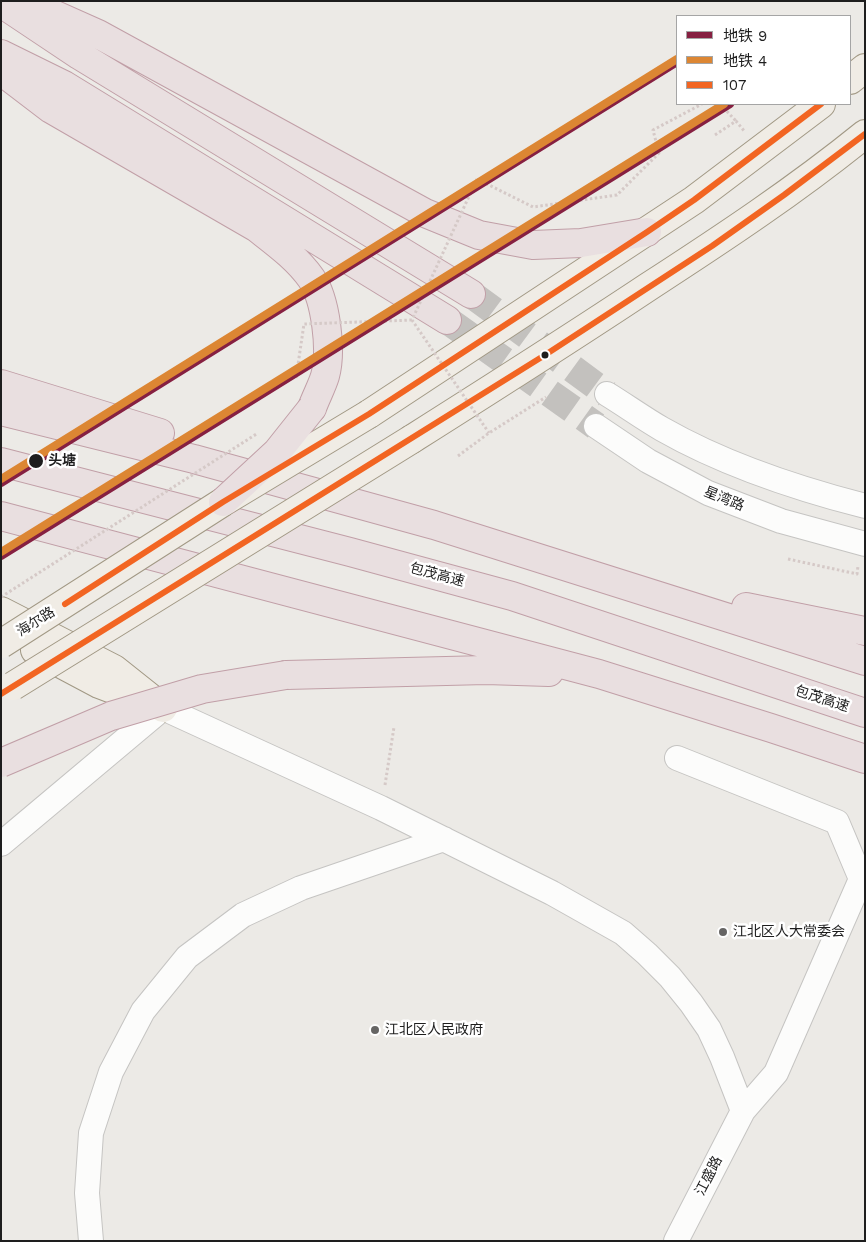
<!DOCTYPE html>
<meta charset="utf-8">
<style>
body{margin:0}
#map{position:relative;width:866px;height:1242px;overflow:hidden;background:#eceae6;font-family:"Work Sans","Noto Sans SC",sans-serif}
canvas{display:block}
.frame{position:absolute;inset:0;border:2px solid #1e1e1e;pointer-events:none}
.legend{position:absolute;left:676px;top:15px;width:175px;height:90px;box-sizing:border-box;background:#fff;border:1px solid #a5a5a5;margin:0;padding:6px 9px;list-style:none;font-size:15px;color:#1e1e1e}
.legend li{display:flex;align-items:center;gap:10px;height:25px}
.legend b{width:25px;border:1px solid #a5a5a5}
</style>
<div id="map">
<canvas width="866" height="1242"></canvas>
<div class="frame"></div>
<ul class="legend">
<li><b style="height:6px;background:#862041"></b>地铁 9</li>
<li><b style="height:6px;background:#dc8633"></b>地铁 4</li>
<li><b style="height:6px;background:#f26522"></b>107</li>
</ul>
</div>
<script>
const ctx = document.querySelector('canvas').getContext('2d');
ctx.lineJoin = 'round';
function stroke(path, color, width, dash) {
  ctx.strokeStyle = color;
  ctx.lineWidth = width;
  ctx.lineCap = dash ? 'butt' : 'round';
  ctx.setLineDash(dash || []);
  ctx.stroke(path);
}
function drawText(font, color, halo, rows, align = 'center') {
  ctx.font = font + ' "Work Sans","Noto Sans SC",sans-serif';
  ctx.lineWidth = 5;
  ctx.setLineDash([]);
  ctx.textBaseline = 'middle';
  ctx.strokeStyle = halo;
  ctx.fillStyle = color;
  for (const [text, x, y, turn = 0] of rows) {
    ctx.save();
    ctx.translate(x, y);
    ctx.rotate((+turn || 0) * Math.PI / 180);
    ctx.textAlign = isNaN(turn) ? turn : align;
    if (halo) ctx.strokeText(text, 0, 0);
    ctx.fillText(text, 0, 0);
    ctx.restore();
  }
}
const highwayTunnel = new Path2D(`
 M471,294L607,394
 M447,320L596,426`);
const path = new Path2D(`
 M720,104L736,121
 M715,135L736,121L745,132
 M477,179L533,207L617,195L659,153L653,130L702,104
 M458,456L489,433L546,397
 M788,559L857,574L858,566
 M385,785L394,727`);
const minor = new Path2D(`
 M607,394C625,405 643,418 662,429C725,465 795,488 865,506
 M596,426L648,461L708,493L781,521L865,544
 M1,844L163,708L381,808L552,893L623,933L647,954L670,977L691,1003L709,1029L722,1057L743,1111
 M91,1241L87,1193L91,1133L111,1072L143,1011L187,957L243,915L301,888L444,839
 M676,1241L743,1111L776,1073L861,879L837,822L677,758`);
const major = new Path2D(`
 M850,80L865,68
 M369,414L694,200L821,104
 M412,439C491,389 570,339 648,287C722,239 796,190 865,134
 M1,611L114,669L163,708
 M35,650L99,684L136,698`);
const highway = new Path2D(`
 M24,1L98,34L425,213L479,235L533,245L581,243L647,232
 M1,3L79,55L471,294
 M1,54L64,85L447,320
 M1,71L51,109L257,228C276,243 297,258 311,278C326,299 332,351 325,376C322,386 316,397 312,408
 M1,384L160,433
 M1,411L194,459L434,525L865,661
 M1,462L350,552L512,596L865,713
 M1,516L599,674L771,728L865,759
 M746,607L865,631
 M286,675L486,670L549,672`);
const pathBridge = new Path2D(`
 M477,179L412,320L489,433
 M296,378L304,324L412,320
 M1,597L258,433`);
const majorBridge = new Path2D(`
 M1,644L223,502L369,414
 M13,686L412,439`);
const highwayBridge = new Path2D(`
 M223,502L277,452L312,408
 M1,763L111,716L202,689L286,675`);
const bus1 = new Path2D(`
 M65,604L223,502L369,414L647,232L694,200L821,104
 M1,694L545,355L712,246L784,195L865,134`);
const metro1 = new Path2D(`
 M1,483L677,62
 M1,556L730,104`);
const metro2 = new Path2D(`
 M1,479L677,59
 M1,552L724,104`);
const markers = [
 [545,355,4.5,"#1e1e1e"],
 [36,461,8,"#1e1e1e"],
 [723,932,5,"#666564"],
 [375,1030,5,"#666564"]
];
const stopNames = [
 ["头塘",48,461]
];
const streetNames = [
 ["星湾路",724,499,22],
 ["包茂高速",437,575,15],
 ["海尔路",36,622,-32],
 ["包茂高速",822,699,18],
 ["江盛路",709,1176,-63]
];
const poiNames = [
 ["江北区人大常委会",733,932],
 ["江北区人民政府",385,1030]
];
stroke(highwayTunnel, '#c3c1be', 28, [28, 14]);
stroke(minor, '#c5c4c2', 26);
stroke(major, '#a19884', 30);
stroke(highway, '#c19fa7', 30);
stroke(path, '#d5c9c7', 3, [2.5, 2.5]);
stroke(minor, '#fcfcfb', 24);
stroke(major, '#f0ece5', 28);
stroke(highway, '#e9dfe0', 28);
stroke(majorBridge, '#a19884', 30, []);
stroke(highwayBridge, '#c19fa7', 30, []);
stroke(pathBridge, '#d5c9c7', 3, [2.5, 2.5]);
stroke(majorBridge, '#f0ece5', 28);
stroke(highwayBridge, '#e9dfe0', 28);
stroke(bus1, '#f26522', 6);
stroke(metro1, '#862041', 8);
stroke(metro2, '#dc8633', 8);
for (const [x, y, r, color] of markers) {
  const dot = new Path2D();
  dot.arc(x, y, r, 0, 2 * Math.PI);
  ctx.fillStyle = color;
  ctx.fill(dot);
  stroke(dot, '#fff', 2);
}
drawText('bold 14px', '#1e1e1e', '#fff', stopNames, 'left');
drawText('14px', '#1e1e1e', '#fff', streetNames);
drawText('14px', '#1e1e1e', '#fff', poiNames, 'left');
</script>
